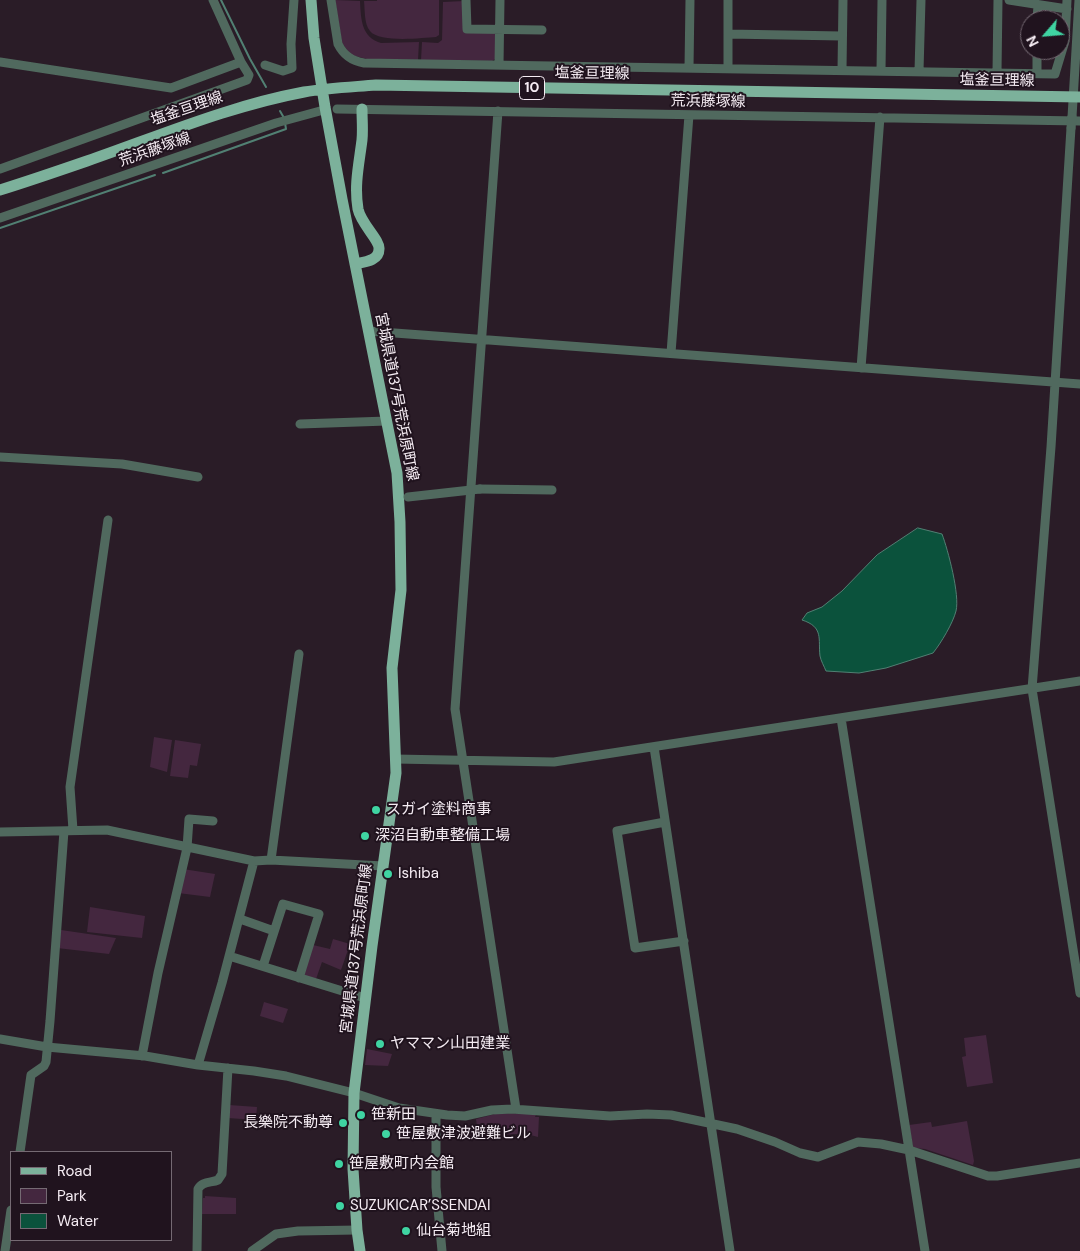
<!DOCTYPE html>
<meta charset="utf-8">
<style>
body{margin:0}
#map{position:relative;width:1080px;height:1251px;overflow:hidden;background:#2a1c27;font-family:"DM Sans",sans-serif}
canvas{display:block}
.legend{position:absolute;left:10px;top:1151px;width:162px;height:90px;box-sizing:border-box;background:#20131e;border:1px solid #756a73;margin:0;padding:6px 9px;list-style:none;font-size:15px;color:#f5ecf3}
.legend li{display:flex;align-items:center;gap:10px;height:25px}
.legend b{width:25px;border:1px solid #756a73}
.north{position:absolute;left:1020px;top:10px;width:50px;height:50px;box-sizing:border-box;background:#20131e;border:1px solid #756a73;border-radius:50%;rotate:243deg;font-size:14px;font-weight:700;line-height:20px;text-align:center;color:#f5ecf3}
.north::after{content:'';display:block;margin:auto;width:18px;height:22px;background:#3fd4a2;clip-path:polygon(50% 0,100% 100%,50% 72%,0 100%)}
</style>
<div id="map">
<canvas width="1080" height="1251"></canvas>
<ul class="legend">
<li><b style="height:6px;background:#7cb19b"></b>Road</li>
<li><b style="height:14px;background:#44273f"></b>Park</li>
<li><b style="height:14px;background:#0b523c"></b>Water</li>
</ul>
<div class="north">N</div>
</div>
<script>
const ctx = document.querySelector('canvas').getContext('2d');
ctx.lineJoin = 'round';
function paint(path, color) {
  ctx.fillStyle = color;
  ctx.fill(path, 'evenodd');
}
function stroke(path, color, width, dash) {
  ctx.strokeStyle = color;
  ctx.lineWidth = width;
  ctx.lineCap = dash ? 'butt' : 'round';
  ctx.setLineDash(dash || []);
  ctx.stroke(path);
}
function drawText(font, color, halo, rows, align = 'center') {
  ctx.font = font + ' "DM Sans","Noto Sans JP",sans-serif';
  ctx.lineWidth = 4;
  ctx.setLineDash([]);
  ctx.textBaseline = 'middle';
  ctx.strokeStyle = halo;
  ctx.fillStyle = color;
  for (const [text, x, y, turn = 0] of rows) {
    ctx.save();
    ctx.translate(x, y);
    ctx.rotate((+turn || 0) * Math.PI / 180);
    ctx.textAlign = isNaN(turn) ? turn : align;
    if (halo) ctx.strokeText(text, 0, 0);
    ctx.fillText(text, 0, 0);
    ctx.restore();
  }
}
const green = new Path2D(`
 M335,0L360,1C361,19 361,37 381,43L419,42L418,60L367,59L351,55L342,43Z
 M377,0H439V35L436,37C422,38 379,43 370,31C364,24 365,10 364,1H377Z
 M464,1V32H493L496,35L495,59L492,61L421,60L422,42L438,43L442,40L443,2Z
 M154,737L172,740L167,772L150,767Z
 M175,740L201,744L197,766L190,765L188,778L170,776Z
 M183,869L215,874L210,897L178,893Z
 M90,907L145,916L142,938L87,932Z
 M61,930L116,938L109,954L57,948Z
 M333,939L350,944L341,970L322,962L316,979L306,977L304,974L313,945L330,949Z
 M264,1002L288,1009L283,1023L260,1016Z
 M986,1035L993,1083L967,1087L962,1057L966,1056L964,1038Z
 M367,1049L392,1054L388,1066L365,1065Z
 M229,1105L257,1107L256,1120L228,1118Z
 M499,1113L536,1114L535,1117H539L538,1137C517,1131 499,1135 479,1141L476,1119Z
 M967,1121L974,1161L973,1165L925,1149L913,1148L909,1125L931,1122L932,1127Z
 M205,1196L236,1198V1214H202L203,1198H205Z`);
const water = new Path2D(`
 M918,528L942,534C948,550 960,595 956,611C953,623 941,643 933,653L886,668L859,673L826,671C824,666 821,661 820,656C818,639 824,627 802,620L807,613L822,607L842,591L877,555Z`);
const stream = new Path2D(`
 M221,0L250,59L266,87
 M280,111L284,118
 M163,173L286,129L285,123
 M0,228L155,175`);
const minor = new Path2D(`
 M331,0L338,44C344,56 352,61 364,63L1055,74L1065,41L1067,0
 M466,0L467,29L542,30
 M1009,0L1067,9
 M1037,20L1038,5
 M728,34L842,36
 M0,62L171,88L241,62
 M265,65L283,71L292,68L291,44L294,0
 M499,65L500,0
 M689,68L690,0
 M728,69V0
 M842,70L843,0
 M881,71L882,0
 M919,71L921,0
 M997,72L998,0
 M1037,73V50
 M337,109L1080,121
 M498,111L455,709L516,1109
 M1072,117L1079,0
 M1071,128L1051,447L1032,689L1080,993
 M0,169L247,80L249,75L241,62L213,0
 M0,218L276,123L320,111
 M368,331L1080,384
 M671,353L689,115
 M861,368L880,117
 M300,424L387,421
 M0,457L122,464L198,477
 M480,489L552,490
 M841,718L925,1251
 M654,747L730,1251
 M395,759L554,762L1080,681
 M665,822L617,831L635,948L684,941
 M73,830L70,787L108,520
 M0,832L107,830L254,861L271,860L383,866
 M271,860L299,654
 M240,919L274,931
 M229,956L365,998
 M263,966L283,904L319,914L299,978
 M0,1039L47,1047L145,1056L198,1065L254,1071L286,1076L354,1093L399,1108L447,1115L465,1116L492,1110L512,1109L610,1116L647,1114L671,1115L737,1129L775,1142L800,1153L818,1157L858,1142L881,1144L909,1150L988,1176H997L1080,1163
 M142,1056L158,973L187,848L189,819L213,821
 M198,1065L222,983L254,861
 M436,1114V1187L442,1251
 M20,1152L31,1075L44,1066L46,1062L50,1021L64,831
 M5,1251L11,1210
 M197,1251L198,1189C202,1181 211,1183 218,1180L222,1174L228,1068
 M252,1251L276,1234L298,1231L357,1230`);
const major = new Path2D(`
 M311,0L314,38L325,107L342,199L397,473L400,522L401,590L392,668L396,773L372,946L354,1093L353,1169L357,1230L360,1251
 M0,190C29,181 58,171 87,161C159,136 229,106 304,92C328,88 352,87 376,85L1080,97
 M355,264C364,262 379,261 379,249C380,240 361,224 358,209C354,185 359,164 362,140C363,130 362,120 362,109`);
const minorBridge = new Path2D(`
 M1071,128L1072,117
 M408,497L480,489`);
const markers = [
 [376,810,5,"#3fd4a2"],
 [365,836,5,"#3fd4a2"],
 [388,874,5,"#3fd4a2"],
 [380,1044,5,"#3fd4a2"],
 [361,1115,5,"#3fd4a2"],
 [343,1123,5,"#3fd4a2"],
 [386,1134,5,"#3fd4a2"],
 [339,1164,5,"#3fd4a2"],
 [340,1206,5,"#3fd4a2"],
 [406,1231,5,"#3fd4a2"]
];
const shields = [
 [532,88,25]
];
const shieldNames = [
 ["10",532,88]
];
const streetNames = [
 ["塩釜亘理線",592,74,1],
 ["塩釜亘理線",997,81,1],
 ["荒浜藤塚線",708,102,1],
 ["塩釜亘理線",187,109,-19],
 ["荒浜藤塚線",155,150,-19],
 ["宮城県道137号荒浜原町線",396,397,79],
 ["宮城県道137号荒浜原町線",357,949,-83]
];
const poiNames = [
 ["スガイ塗料商事",386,810],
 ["深沼自動車整備工場",375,836],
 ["Ishiba",398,874],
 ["ヤママン山田建業",390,1044],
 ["笹新田",371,1115],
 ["長樂院不動尊",333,1123,"right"],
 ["笹屋敷津波避難ビル",396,1134],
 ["笹屋敷町内会館",349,1164],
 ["SUZUKICAR’SSENDAI",350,1206],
 ["仙台菊地組",416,1231]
];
paint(green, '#44273f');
paint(water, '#0b523c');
stroke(water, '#518073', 1);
stroke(stream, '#518073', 2);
stroke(minor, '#50695e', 9);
stroke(major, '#7cb19b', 11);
stroke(minorBridge, '#50695e', 9);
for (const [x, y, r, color] of markers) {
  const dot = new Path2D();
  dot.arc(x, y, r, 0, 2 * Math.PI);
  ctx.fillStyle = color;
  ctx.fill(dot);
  stroke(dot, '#20131e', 2);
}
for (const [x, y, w] of shields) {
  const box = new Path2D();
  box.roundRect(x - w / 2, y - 11.5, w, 23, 4);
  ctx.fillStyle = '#20131e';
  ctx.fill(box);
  stroke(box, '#f5ecf3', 1);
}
drawText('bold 14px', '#f5ecf3', null, shieldNames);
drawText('15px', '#f5ecf3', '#20131e', streetNames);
drawText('15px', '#f5ecf3', '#20131e', poiNames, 'left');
</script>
